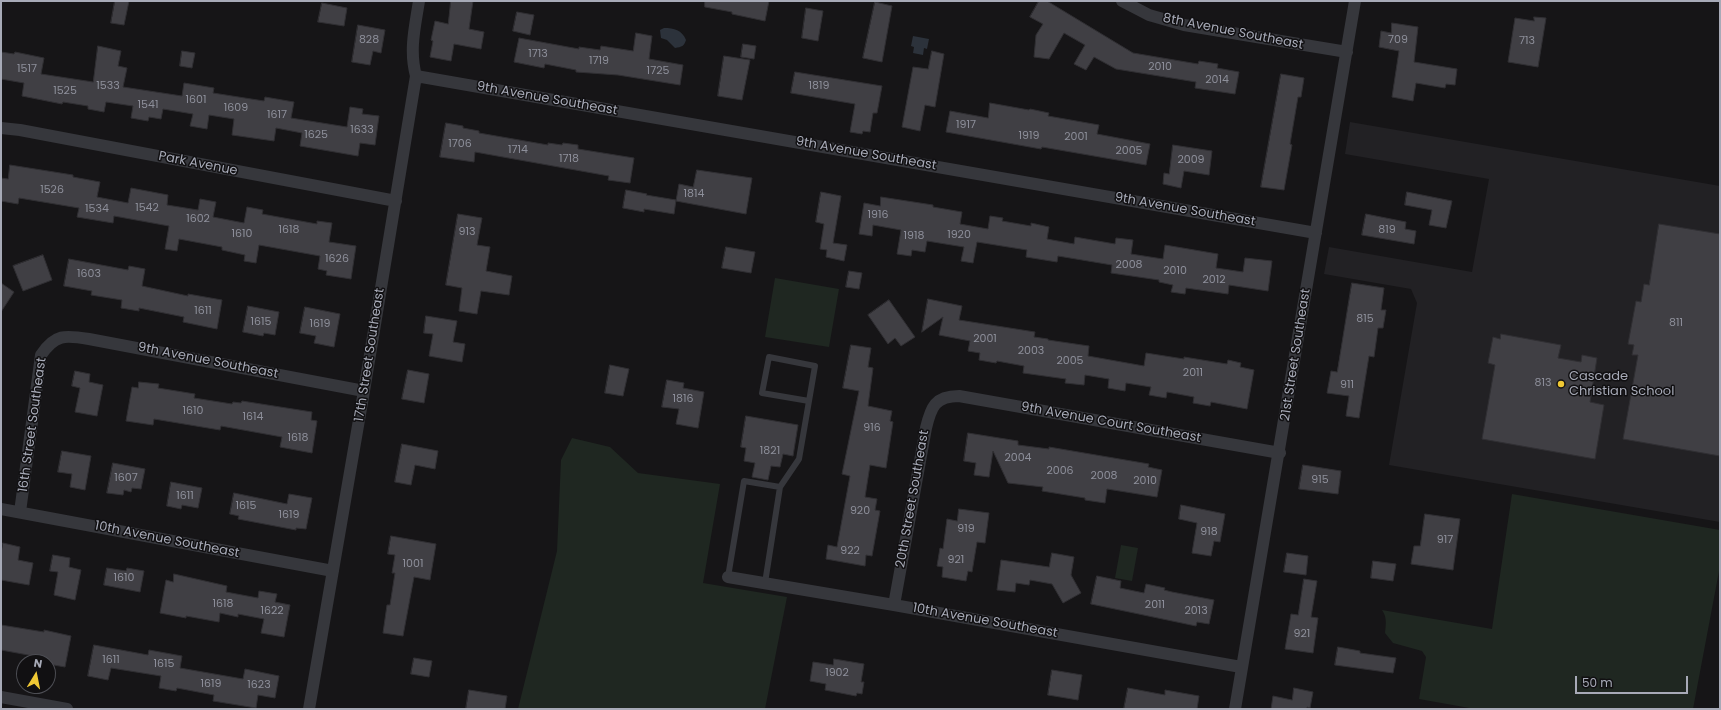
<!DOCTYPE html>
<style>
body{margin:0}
#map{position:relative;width:1721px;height:710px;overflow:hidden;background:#161517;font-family:Poppins,sans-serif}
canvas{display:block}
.frame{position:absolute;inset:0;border:2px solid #a7aab7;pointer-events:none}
.north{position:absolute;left:16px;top:654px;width:40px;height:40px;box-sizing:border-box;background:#111012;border:1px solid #4d4e54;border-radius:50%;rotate:10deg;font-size:11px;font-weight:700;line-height:16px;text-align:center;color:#a7aab7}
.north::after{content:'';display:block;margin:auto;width:14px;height:18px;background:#f0c834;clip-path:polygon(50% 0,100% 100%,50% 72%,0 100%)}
.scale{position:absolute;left:1575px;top:676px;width:113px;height:18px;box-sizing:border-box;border:2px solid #a7aab7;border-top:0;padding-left:5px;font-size:12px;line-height:14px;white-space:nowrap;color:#a7aab7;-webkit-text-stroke:3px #111012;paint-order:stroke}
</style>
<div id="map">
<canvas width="1721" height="710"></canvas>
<div class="frame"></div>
<div class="north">N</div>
<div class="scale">50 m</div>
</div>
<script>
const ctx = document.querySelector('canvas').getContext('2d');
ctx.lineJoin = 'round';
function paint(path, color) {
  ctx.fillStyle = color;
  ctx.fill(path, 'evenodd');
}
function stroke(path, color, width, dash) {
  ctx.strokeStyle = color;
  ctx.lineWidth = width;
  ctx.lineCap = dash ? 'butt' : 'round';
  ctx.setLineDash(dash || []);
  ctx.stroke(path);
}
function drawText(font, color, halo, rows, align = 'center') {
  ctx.font = font + ' Poppins,sans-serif';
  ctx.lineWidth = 3;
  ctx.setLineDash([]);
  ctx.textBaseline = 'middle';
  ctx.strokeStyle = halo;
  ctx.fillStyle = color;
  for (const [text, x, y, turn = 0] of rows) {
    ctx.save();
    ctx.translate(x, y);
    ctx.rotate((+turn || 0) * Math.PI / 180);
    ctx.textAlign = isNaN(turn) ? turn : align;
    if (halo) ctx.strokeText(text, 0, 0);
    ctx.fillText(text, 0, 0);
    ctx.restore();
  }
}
const built = new Path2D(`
 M1350,122L1720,186V522L1389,465L1417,303L1411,289L1324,274L1329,247L1472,272L1489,179L1345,154Z`);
const green = new Path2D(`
 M775,278L839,289L829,347L765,337Z
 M572,438L610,447L638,473L720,484L703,583L787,597L765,709H518L557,551L561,460Z
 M1512,494L1720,530V566L1693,709H1475L1419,699L1426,657L1422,651L1393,643L1385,633C1386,624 1387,617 1382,610L1492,629Z
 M1121,545L1138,548L1132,581L1115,578Z`);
const water = new Path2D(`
 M664,28C674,28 682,30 686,40C684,46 682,47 675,48L667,40L661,38L660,30Z
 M913,36L929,39L927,49L924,48L923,55L913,53L914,47L911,46Z`);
const building = new Path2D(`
 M115,1H129L124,25L111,23Z
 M451,1H473L469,29L484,32L481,49L454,44L451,61L430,57L433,41L431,40L435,21L448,24Z
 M705,1H769L765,21L732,14V12L705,7Z
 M1039,1H1047L1133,53L1198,64L1199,61L1218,64L1217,68L1239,72L1235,94L1195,88L1196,82L1116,69L1094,57L1086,70L1074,64L1085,45L1064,33L1049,59L1034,57L1036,35L1043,24L1030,17Z
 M875,2L892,6L882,62L863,58Z
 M322,3L347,8L344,26L318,22Z
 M806,8L823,11L818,41L802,38Z
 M517,12L534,15L530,35L513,31Z
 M1534,17L1546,18L1538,67L1508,62L1515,18L1534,21Z
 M1392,23L1418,27L1414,62L1457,69L1455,85L1446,84L1445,88L1416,83L1413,101L1392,97L1399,51L1379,47L1381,31L1391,33Z
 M358,25L385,30L381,53L373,51L370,65L352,62Z
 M636,33L652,36L649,59L683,65L680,85L618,75L576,72V70L545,64L544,68L514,62L519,38L579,49V47L600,50L601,46L633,51Z
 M743,44L756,46L754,59L741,57Z
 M98,46L121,51L118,66L127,68L123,87L182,96L184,83L214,88L213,93L264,101L265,97L294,102L291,118L347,127L350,107L363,109L362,114L379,116L375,145L360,143L358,156L300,146L302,133L276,128L274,141L232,135L234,119L209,115L207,129L190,126L193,114L163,109L161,119L149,117L148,121L131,118L133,106L106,102L104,112L88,109V106L63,102L62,104L22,96L24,83L1,79V52L14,54L15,52L44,58L41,74L93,82Z
 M182,51L195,53L192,68L180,66Z
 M932,51L944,54L935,107L925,105L920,131L902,127L913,67L928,69Z
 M724,56L750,60L742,100L718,96Z
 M795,72L882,86L877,113H873L870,132L863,131L862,134L850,132L855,104L791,93Z
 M1281,74L1304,78L1301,97H1298L1290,144L1292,145L1284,190L1261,187Z
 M990,103L1029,110L1030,109L1049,113L1048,116L1099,125L1097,134L1150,144L1146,165L1042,147L1041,149L946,132L950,111L988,118Z
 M446,123L463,126V128L479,131V133L548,145V143L562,145L563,143L578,145V149L634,158L630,183L608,180L609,176L475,152L474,162L440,157Z
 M1173,145L1212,151L1209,175L1184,171L1181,188L1163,184L1164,173L1169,174Z
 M10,165L73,175V177L100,182L97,197L128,203L131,188L168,195L167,205L198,210L200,199L216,202L213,217L244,223L247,207L263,210L262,214L317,224V221L332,223L329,242L356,246L351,279L326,275L327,271L318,269L320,256L259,245L256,263L244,261L245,255L222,250V247L179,239L177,251L165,249L169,226L114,216L113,223L77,217L79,208L19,198L18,204L1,201V178L8,179Z
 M697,170L752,178L746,214L676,201L679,184L693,187Z
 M626,190L647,194L646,195L676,200L674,214L644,209V212L623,208Z
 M821,192L841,196L833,243L847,245L844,261L826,257L827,250L820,249L824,224L816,222Z
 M1407,192L1452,201L1446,228L1429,225L1432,210L1405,205Z
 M881,197L933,205V207L962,212L960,224L988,229L990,216L1003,218L1002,221L1031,226V223L1049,227L1047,239L1074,244L1075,237L1115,244L1116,238L1133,240L1131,254L1163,259L1165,245L1218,254L1216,268L1243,272L1245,258L1272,261L1268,291L1229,285L1228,294L1186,288L1185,294L1171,292L1173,285L1159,282V280L1111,273L1112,265L1058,256L1057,262L1026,257L1027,250L977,242L973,263L961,261L964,247L927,241L925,252L912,250L911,256L897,254L901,230L873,225L872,236L859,234L864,203L880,206Z
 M458,214L482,218L477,245L490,247L486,271L512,276L509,295L481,291L477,314L459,311L462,288L446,285Z
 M1366,214L1406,222L1405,229L1416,231L1414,244L1362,235Z
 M1659,224L1720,234V456L1623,439L1638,355H1632L1634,345L1628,344L1636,301L1641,302L1644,284L1649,285Z
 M726,247L755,252L751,273L722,268Z
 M43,255L52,280L23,291L13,266Z
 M69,259L128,270L129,266L145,269L142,286L188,296V294L222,300L217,329L183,322L184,317L139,308V311L121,308L122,300L91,295L92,291L64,286Z
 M849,271L862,273L859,289L846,287Z
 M1,283L14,292L1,312Z
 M1352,283L1384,288L1381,310H1386L1383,328H1378L1374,357L1369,356L1359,418L1346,416L1349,396L1327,393L1331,371L1337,372Z
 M928,299L962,306L959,320L1035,332L1034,337L1048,339V340L1089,346L1088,356L1144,366L1146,353L1184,359V357L1227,364L1228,360L1241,363L1240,367L1254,370L1247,409L1211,402L1210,406L1193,403L1194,397L1167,392L1166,398L1149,395L1151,387L1126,383L1125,391L1108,388L1109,379L1085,375L1084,385L1065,383L1066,379L1023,373L1024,366L997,361L996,363L979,360L980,353L968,351L970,341L939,335L943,317L922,332Z
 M889,300L915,337L901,346L895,338L888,344L868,315Z
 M248,306L279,312L275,335L264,333L263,336L243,332Z
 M305,307L340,314L334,347L314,343L316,336L300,333Z
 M426,316L457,321L453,342L465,344L462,362L429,356L433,334L424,333Z
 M1501,334L1561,345L1558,358L1581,362L1582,355L1597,358L1590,402L1604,405L1595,459L1482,439L1495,365L1488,363L1493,337L1500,339Z
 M851,345L871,348L868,367L873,368L868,406L892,411L890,421L893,422L886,468L870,465L865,497L877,499L875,510L880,511L872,556L866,555L865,566L826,559L828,545L837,547L850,476L842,474L859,391L843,388Z
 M610,365L629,369L623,396L605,393Z
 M408,370L429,374L424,403L402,399Z
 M75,371L90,374L89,382L103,385L97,416L75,412L80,388L72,386Z
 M667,380L684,383L683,388L704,392L698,428L676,424L679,409L662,407Z
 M139,382L159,384L158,388L195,394L194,398L232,404L233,402L241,403L242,401L312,412L311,420L317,421L312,453L280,447L282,437L221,426L220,430L154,419L153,425L126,421L132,387L138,388Z
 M746,416L798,425L793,456L783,454L780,467L771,466L768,480L752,477L755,463L744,461L746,448L741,447Z
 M968,433L1018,441V445L1049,449V447L1149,464L1148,467L1162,470L1157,497L1107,489L1105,503L1085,500V498L1042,491L1043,487L1008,483L993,451L989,477L974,475L976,463L964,461Z
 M402,444L438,451L435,469L415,465L411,485L395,482Z
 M62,451L91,456L85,490L70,487L72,474L58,472Z
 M113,463L145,469L141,489L132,488L131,492L124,490L123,495L107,493Z
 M1303,465L1341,471L1338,494L1299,489Z
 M171,482L202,488L198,508L182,505L181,509L167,506Z
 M234,493L287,504L289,494L312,498L306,529L296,528V530L238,519L239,516L230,514Z
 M1181,505L1225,514L1220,542L1214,541L1211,556L1192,553L1197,523L1179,519Z
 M959,509L989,513L985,543L977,542L972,572L968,571L966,581L942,577L943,567L937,566L940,548L943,549L947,519L957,521Z
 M1425,514L1460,519L1453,570L1411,564L1414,546H1420Z
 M391,536L436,544L430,580L414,577L403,636L383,633L387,605H390L395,573H392L395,555L388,554Z
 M3,543L20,547L18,560L33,563L29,585L1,580V554Z
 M1052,553L1074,557L1071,575L1081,593L1063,603L1052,584L1030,580L1029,585L1016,583L1015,592L997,590L1001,560L1049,567Z
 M1287,553L1308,556L1306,575L1284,572Z
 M53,555L70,558L69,567L81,570L75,600L54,595L58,572L50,571Z
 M1373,561L1396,564L1393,581L1371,578Z
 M107,568L126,571L127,568L144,571L140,592L104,585Z
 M174,574L227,586L226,592L258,598L259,591L277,594L275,602L290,605L284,637L261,633L264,619L238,614V617L220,613L219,622L186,616V618L160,613L166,580L173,582Z
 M1097,576L1121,581L1120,588L1144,593L1146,584L1165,588L1164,590L1172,592L1214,600L1209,624L1197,622L1196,626L1091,604Z
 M1304,579L1317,581L1311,617L1318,618L1313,653L1285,649L1291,614L1298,615Z
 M1,625L44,632V630L71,636L65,667L48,664V662H38L39,657L1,650Z
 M94,645L148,655L149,650L182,656L180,668L243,679L245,669L279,676L275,698L258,695L256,708L213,701L214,695L177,688L176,691L159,688L161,676L111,668L108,680L88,676Z
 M1338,647L1360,651V653L1396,658L1393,673L1335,665Z
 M414,658L432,661L429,677L411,674Z
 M834,659L864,664L861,682H864L862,694L857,693L856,696L825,690L826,684L810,681L813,662L833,665Z
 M1052,670L1082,675L1078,700L1048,695Z
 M1128,688L1165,695V690L1199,696L1197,709H1124Z
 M1294,688L1313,692L1310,708L1307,707V709H1271L1273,696L1292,700Z
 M469,690L507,696L505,709H466Z`);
const service = new Path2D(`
 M769,357L815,366L809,401L762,393Z
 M780,487L799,459L809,401
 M728,577L744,481L780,487L765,583`);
const minor = new Path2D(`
 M1122,1L1149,15L1184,25L1347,52
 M416,76L1316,233
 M1,128L20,130L396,201
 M1,509L333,571
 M20,512L41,355C55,334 65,335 89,339L364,391
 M728,577L894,605L1241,667
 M894,605L926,428C931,407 935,396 959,396L1280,453
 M1,697L67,709
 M309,709L364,391L416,76C409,50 415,27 419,1
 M1235,709L1355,1`);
const markers = [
 [1561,384,4,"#f0c834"]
];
const numberNames = [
 ["828",369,40],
 ["709",1398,40],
 ["713",1527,41],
 ["1713",538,54],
 ["1719",599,61],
 ["2010",1160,67],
 ["1517",27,69],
 ["1725",658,71],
 ["2014",1217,80],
 ["1533",108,86],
 ["1819",819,86],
 ["1525",65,91],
 ["1601",196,100],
 ["1541",148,105],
 ["1609",236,108],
 ["1617",277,115],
 ["1917",966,125],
 ["1633",362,130],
 ["1625",316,135],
 ["1919",1029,136],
 ["2001",1076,137],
 ["1706",460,144],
 ["1714",518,150],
 ["2005",1129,151],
 ["1718",569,159],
 ["2009",1191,160],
 ["1526",52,190],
 ["1814",694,194],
 ["1542",147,208],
 ["1534",97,209],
 ["1916",878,215],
 ["1602",198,219],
 ["1618",289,230],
 ["819",1387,230],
 ["913",467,232],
 ["1610",242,234],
 ["1920",959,235],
 ["1918",914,236],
 ["1626",337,259],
 ["2008",1129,265],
 ["2010",1175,271],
 ["1603",89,274],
 ["2012",1214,280],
 ["1611",203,311],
 ["815",1365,319],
 ["1615",261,322],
 ["811",1676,323],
 ["1619",320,324],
 ["2001",985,339],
 ["2003",1031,351],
 ["2005",1070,361],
 ["2011",1193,373],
 ["813",1543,383],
 ["911",1347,385],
 ["1816",683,399],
 ["1610",193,411],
 ["1614",253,417],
 ["916",872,428],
 ["1618",298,438],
 ["1821",770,451],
 ["2004",1018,458],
 ["2006",1060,471],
 ["2008",1104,476],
 ["1607",126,478],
 ["915",1320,480],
 ["2010",1145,481],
 ["1611",185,496],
 ["1615",246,506],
 ["920",860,511],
 ["1619",289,515],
 ["919",966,529],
 ["918",1209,532],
 ["917",1445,540],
 ["922",850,551],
 ["921",956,560],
 ["1001",413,564],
 ["1610",124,578],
 ["1618",223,604],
 ["2011",1155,605],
 ["1622",272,611],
 ["2013",1196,611],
 ["921",1302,634],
 ["1611",111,660],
 ["1615",164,664],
 ["1902",837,673],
 ["1619",211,684],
 ["1623",259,685]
];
const streetNames = [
 ["8th Avenue Southeast",1233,32,11],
 ["9th Avenue Southeast",547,99,10],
 ["9th Avenue Southeast",866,154,10],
 ["Park Avenue",198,164,11],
 ["9th Avenue Southeast",1185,210,10],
 ["17th Street Southeast",370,355,-81],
 ["21st Street Southeast",1296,355,-81],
 ["9th Avenue Southeast",208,361,11],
 ["9th Avenue Court Southeast",1111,423,10],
 ["16th Street Southeast",33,425,-82],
 ["20th Street Southeast",913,499,-80],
 ["10th Avenue Southeast",167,540,11],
 ["10th Avenue Southeast",985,621,10]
];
const poiNames = [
 ["Cascade",1569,377],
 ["Christian School",1569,392]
];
paint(built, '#222124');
paint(green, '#1f2721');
paint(water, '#2c323b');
paint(building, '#403f44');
stroke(building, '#302f33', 1);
stroke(service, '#36373c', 6);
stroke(minor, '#36373c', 12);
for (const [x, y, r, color] of markers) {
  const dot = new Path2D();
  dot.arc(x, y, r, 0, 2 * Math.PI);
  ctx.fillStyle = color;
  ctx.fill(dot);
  stroke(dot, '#111012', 1.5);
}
drawText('11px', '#8d8f9a', null, numberNames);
drawText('13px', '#a7aab7', '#111012', streetNames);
drawText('13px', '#a7aab7', '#111012', poiNames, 'left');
</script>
